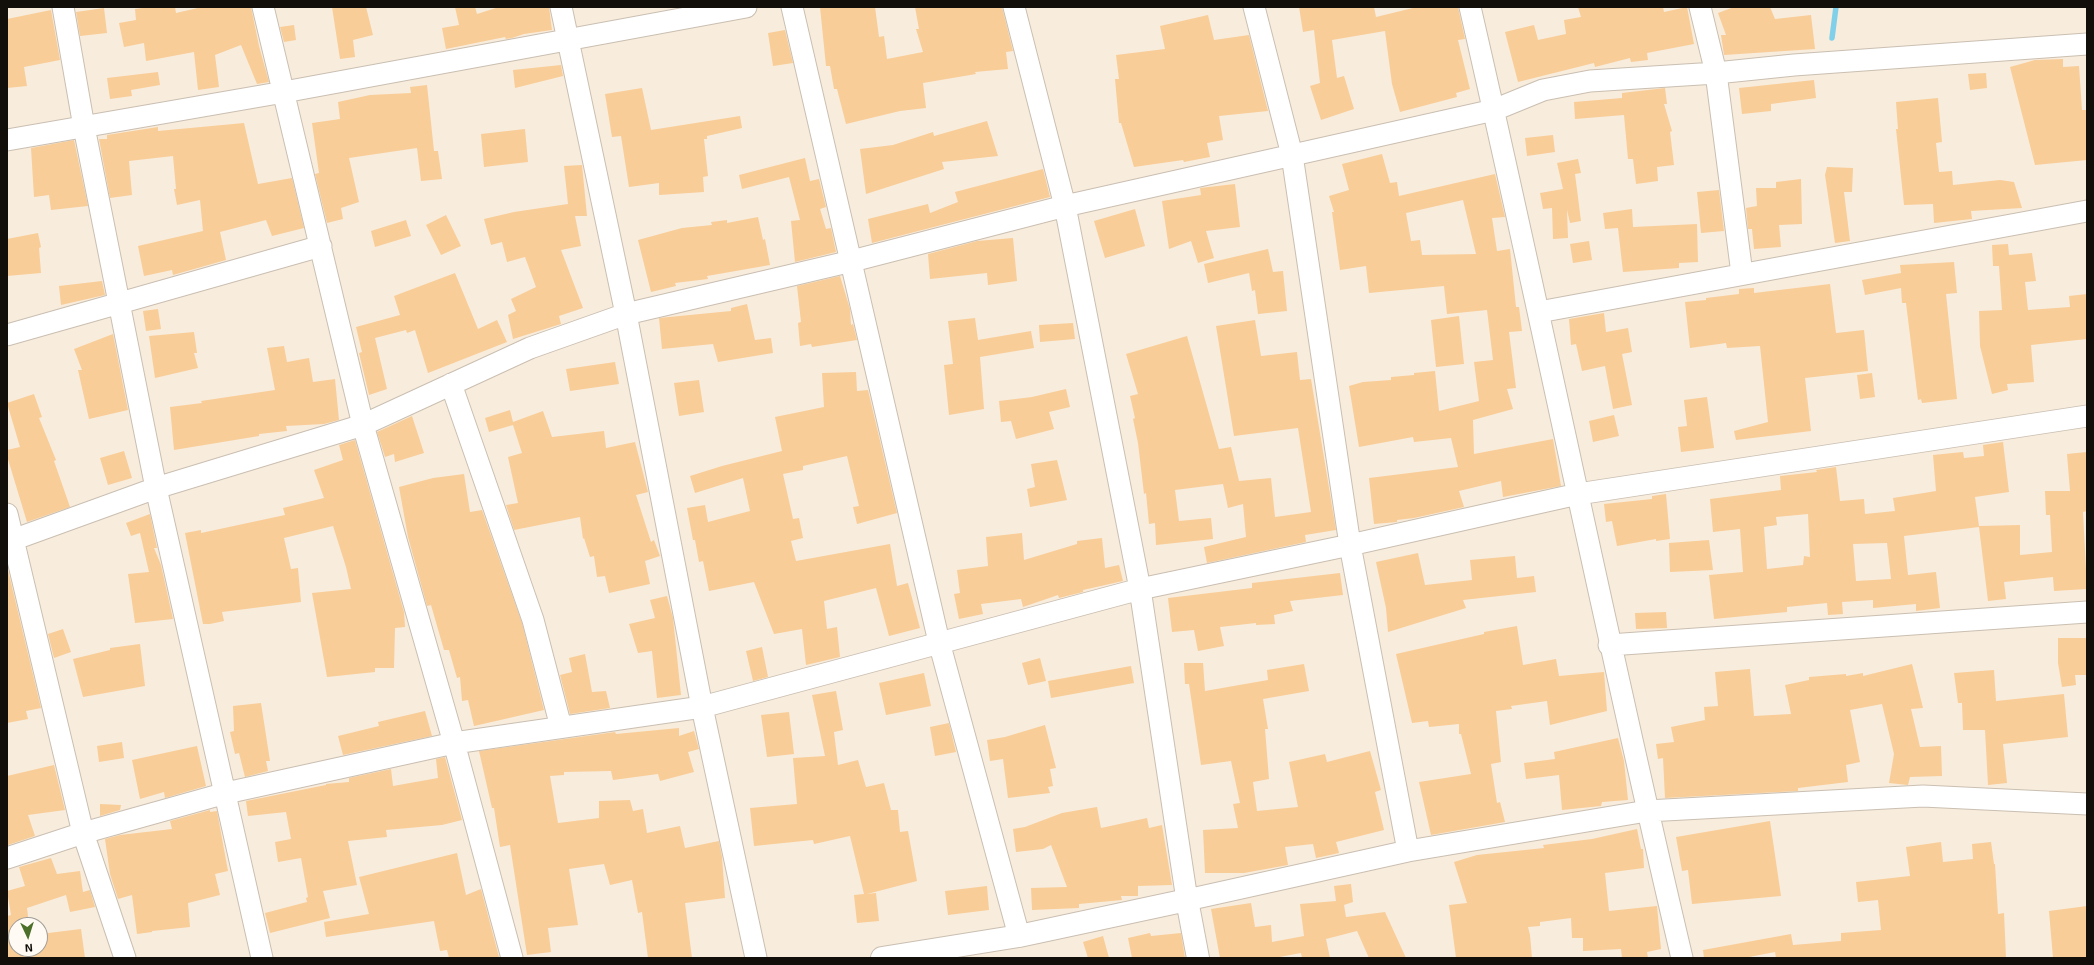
<!DOCTYPE html>
<style>
body{margin:0}
#map{position:relative;width:2094px;height:965px;overflow:hidden;background:#f8ecdd;font-family:"Exo 2",sans-serif}
canvas{display:block}
.frame{position:absolute;inset:0;border:8px solid #120e09;pointer-events:none}
.north{position:absolute;left:8px;top:917px;width:40px;height:40px;box-sizing:border-box;background:#fffaf4;border:1px solid #a09c96;border-radius:50%;rotate:176deg;font-size:11px;font-weight:700;line-height:16px;text-align:center;color:#120e09}
.north::after{content:'';display:block;margin:auto;width:14px;height:18px;background:#4c702a;clip-path:polygon(50% 0,100% 100%,50% 72%,0 100%)}
</style>
<div id="map">
<canvas width="2094" height="965"></canvas>
<div class="frame"></div>
<div class="north">N</div>
</div>
<script>
const ctx = document.querySelector('canvas').getContext('2d');
ctx.lineJoin = 'round';
function stroke(path, color, width, dash) {
  ctx.strokeStyle = color;
  ctx.lineWidth = width;
  ctx.lineCap = dash ? 'butt' : 'round';
  ctx.setLineDash(dash || []);
  ctx.stroke(path);
}
function paint(path, color) {
  ctx.fillStyle = color;
  ctx.fill(path, 'evenodd');
}
const stream = new Path2D(`
 M1832,38L1836,7`);
const building = new Path2D(`
 M150,7H175L176,13L202,7H251L259,46L269,82L257,84L241,45L215,55L219,87L198,90L194,52L146,61L144,43L124,47L119,23L136,20L135,9Z
 M332,7H366L373,35L353,40L355,57L340,59Z
 M455,7H475L477,14L499,7H549L552,30L524,34L512,38L506,39L505,37L446,49L442,28L459,25Z
 M820,7H875L879,37L884,36L887,59L923,52L916,29H919L915,7H1002L1013,51L1006,52L1008,69L975,72L976,74L923,83L926,108L900,111L846,124L837,89H834L830,66H826Z
 M1299,7H1374L1376,17L1417,7H1458L1465,39L1458,40L1470,89L1456,93L1457,97L1400,112L1392,84L1385,31L1332,40L1337,78L1344,76L1354,109L1321,120L1310,86L1320,83L1314,30L1303,32Z
 M1578,7H1663L1664,12L1687,7L1694,44L1647,53L1648,60L1631,62L1630,58L1595,67L1594,63L1518,82L1505,32L1534,25L1538,40L1566,34L1564,20L1581,17Z
 M1734,7H1770L1775,19L1811,15L1815,49L1724,55L1721,35H1726L1718,13Z
 M104,8L107,33L80,36L76,12Z
 M51,10L60,60L24,67L27,86L7,88V19Z
 M1208,15L1214,40L1249,35L1268,111L1219,116L1223,140L1207,143L1210,157L1184,162L1183,160L1134,167L1121,123H1119L1115,79H1119L1116,55L1165,49L1160,26Z
 M294,25L296,40L284,42L280,27Z
 M785,30L793,63L773,66L768,33Z
 M2063,59V67L2079,66L2082,110H2087V160L2035,165L2010,67L2035,60Z
 M561,65L563,76L515,88L513,70Z
 M158,72L160,85L131,90L132,96L110,99L107,78Z
 M1986,73L1987,88L1970,90L1968,74Z
 M1814,80L1816,98L1771,104V111L1742,114L1739,88Z
 M427,85L434,151H438L442,179L421,181L417,148L349,158L359,202L341,208L343,219L327,223L315,174L319,173L312,123L340,119L338,102L370,95L411,93L410,87Z
 M642,88L651,130L740,116L742,128L707,136V139H704L708,176L703,177L704,192L659,195V183L629,187L621,136L612,137L605,94Z
 M1665,88L1667,104H1664L1672,131L1670,132L1674,165L1657,167L1658,181L1636,184L1633,159H1628L1624,115L1575,119L1574,102L1622,98V93Z
 M1938,98L1942,142L1936,143L1939,172L1952,171L1953,185L2000,180L2014,182L2022,208L1971,211L1972,219L1934,223L1933,204L1904,205L1896,129H1898L1896,102Z
 M987,121L998,156L942,162L944,169L866,194L860,149L893,145L933,132L934,136Z
 M244,123L258,184L292,178L304,228L272,236L266,220L220,232L226,260L173,275L172,270L144,276L138,246L203,231L200,200L177,205L174,189H176L173,156L129,161L132,195L110,198L99,139H107V135L158,127V131Z
 M525,129L528,162L484,167L481,134Z
 M1553,135L1555,152L1527,156L1525,138Z
 M74,140L88,206L51,210L49,195L34,197L31,148Z
 M1382,154L1390,183L1397,182L1399,196L1495,174L1505,217L1492,218L1497,251L1510,249L1516,307H1519L1522,331L1509,332L1516,388L1507,389L1513,409L1473,420L1474,454L1553,439L1561,486L1503,497L1501,481L1459,491L1464,507L1414,518L1397,520V522L1374,524L1369,478L1458,467L1451,438L1414,442L1413,437L1359,447L1349,386L1363,382L1391,380V377L1414,375V373L1435,371L1439,411L1479,401L1474,362L1493,360L1487,310L1447,314L1444,286L1369,293L1366,266L1340,270L1332,212H1334L1329,196L1349,190L1342,164ZM1463,200L1476,254L1422,255L1420,240L1411,241L1406,213Z
 M805,158L810,181L819,179L826,207L820,209L826,229L831,228L836,252L795,262L791,221L800,220L789,177L742,189L739,175Z
 M1578,159L1581,173L1575,174L1581,221L1570,223L1567,210L1568,238L1553,239L1552,208L1543,209L1540,193L1563,189L1557,163Z
 M582,165L587,216H575L581,246L561,250L583,308L559,316L561,324L513,339L508,315L516,311L511,299L536,287L525,257L507,262L502,242L491,245L484,219L514,212L568,204L564,166Z
 M1827,167L1853,168L1852,192H1844L1850,241L1835,243L1825,175Z
 M1043,169L1050,197L872,243L868,219L928,204L930,213L958,202L955,192Z
 M1801,179L1802,224L1779,225L1781,247L1754,249L1752,229H1748L1746,208L1757,206L1756,188H1776V182Z
 M1235,184L1240,227L1206,231L1214,258L1198,263L1191,241L1169,249L1162,201L1201,195L1200,188Z
 M1719,190L1724,231L1701,233L1697,192Z
 M1135,209L1145,246L1105,258L1094,221Z
 M1632,209L1633,227L1697,224L1698,262L1679,263V268L1623,272L1618,228L1605,229L1603,213Z
 M446,215L461,246L441,255L426,225Z
 M758,217L763,240L765,239L770,265L707,276L708,279L675,283L676,286L651,292L638,240L682,228L712,225L711,222L727,220V223Z
 M406,220L411,236L375,247L371,231Z
 M38,233L41,247L39,248L41,273L7,276V239Z
 M1013,238L1017,281L988,285L987,273L930,279L928,254L977,241Z
 M1589,241L1592,260L1573,263L1570,244Z
 M2008,244L2009,255L2032,253L2036,281L2025,282L2028,310L2070,307L2069,296L2087,294V339L2031,345L2034,382L2007,384L2008,390L1992,394L1980,346L1979,311L2002,310L1999,266H1993L1992,245Z
 M1268,249L1273,272L1283,271L1287,311L1258,314L1255,290L1252,291L1249,273L1208,283L1204,264Z
 M1954,262L1957,293L1946,294L1957,399L1922,403L1921,399L1918,400L1906,303H1902L1901,288L1865,295L1862,280L1901,273L1900,265Z
 M455,273L478,329L497,320L507,342L428,373L415,330L407,333L406,330L375,338L387,389L369,395L359,353L362,352L356,327L400,315L394,296Z
 M840,276L850,309L851,325L853,324L857,340L812,347L811,344L800,346L798,323L801,322L797,286Z
 M102,281L105,295L61,305L59,286Z
 M1830,284L1836,333L1864,330L1868,371L1805,378L1811,431L1736,440L1734,431L1768,422L1760,346L1727,348L1726,343L1690,348L1685,302L1706,300V298L1739,294V289L1754,288V293Z
 M747,304L755,340L771,338L773,353L718,362L713,344L662,349L659,318L731,311V308Z
 M158,309L161,329L146,331L143,311Z
 M1604,313L1606,332L1628,328L1632,352L1622,354L1632,405L1613,409L1605,366L1582,371L1576,344L1571,345L1569,319Z
 M1459,316L1464,364L1436,367L1431,320Z
 M975,318L978,340L1031,331L1034,348L980,357L984,409L949,415L944,365L953,364L948,321Z
 M1255,320L1261,356L1297,352L1300,380L1311,379L1336,530L1305,535L1306,542L1207,563L1204,547L1246,537L1243,504L1228,508L1223,484L1175,490L1179,521L1211,518L1213,539L1156,545L1155,523L1149,524L1146,493L1144,494L1138,443L1133,419L1135,418L1130,396L1138,394L1126,354L1187,336L1219,449L1231,447L1239,481L1271,478L1275,517L1311,512L1298,428L1234,436L1216,326Z
 M1073,323L1075,339L1040,342L1039,325Z
 M194,332L197,353H194L198,368L155,378L149,336Z
 M113,334L128,410L89,419L78,370H82L74,349Z
 M284,346L287,362L309,358L313,382L335,379L339,420L324,424L286,426L287,431L259,434V436L174,450L170,407L202,403L201,401L275,390L267,348Z
 M615,362L619,384L570,391L566,369Z
 M856,372L857,391L868,390L897,513L857,524L853,507L859,506L847,456L803,466V470L783,474L793,519L799,518L803,538L791,541L796,561L890,544L897,586L908,583L920,628L889,636L876,588L824,601L827,629L837,627L840,657L806,665L802,629L774,634L754,582L709,591L703,561L699,562L695,540H693L687,508L705,505L708,522L750,511L743,478L695,493L690,476L722,466L782,451L775,417L824,407L822,373Z
 M1872,373L1875,397L1860,399L1857,375Z
 M699,380L704,412L679,416L674,383Z
 M1066,389L1070,407L1049,412L1054,429L1016,439L1011,421L1001,422L999,401L1032,397Z
 M34,394L42,417L39,418L56,460L54,461L70,507L27,522L7,456V450L20,447L7,403Z
 M1707,397L1714,448L1681,452L1678,427L1687,426L1684,400Z
 M510,410L513,422L543,411L552,437L604,431L606,448L635,442L648,492L636,495L651,542L654,540L660,556L645,561L650,584L609,593L605,576L597,577L594,556L590,557L584,538L583,539L580,517L514,530L506,505L518,503L508,457L522,453L513,425L489,432L485,418Z
 M1614,415L1619,436L1593,442L1589,421Z
 M412,416L424,453L395,462L394,454L385,457L377,432Z
 M355,440L404,612L405,627L395,628L394,668H375V672L327,677L312,593L351,589L346,567L333,526L284,538L291,569L298,568L301,602L222,612L224,621L210,624H203L185,533L201,530V533L285,515L283,508L324,498L314,470L343,460L339,445Z
 M2003,442L2009,492L1975,497L1979,526L2020,525V555L2052,552L2050,515H2046L2045,491H2070L2067,454L2087,452V511L2083,512L2087,589L2054,591L2053,577L2004,582L2006,599L1988,601L1979,527L1904,536L1908,575L1936,572L1940,608L1916,611V604L1873,608V600L1842,602L1843,614L1828,615L1827,603L1787,607V612L1714,619L1709,575L1743,572L1740,529L1713,532L1710,499L1781,490L1780,476L1817,472L1816,470L1836,467L1840,501L1864,499L1865,514L1895,511L1893,498L1936,491L1933,455L1963,452L1964,458L1984,456L1983,445ZM1808,514L1810,557L1804,556L1803,565L1767,569L1764,527L1777,525L1776,517ZM1887,543L1891,579L1856,581L1853,544Z
 M124,451L132,478L108,485L100,458Z
 M1057,460L1067,500L1030,507L1027,489L1035,487L1031,464Z
 M464,474L470,512L482,510L522,623L544,710L474,726L468,700L462,701L460,677L457,678L449,650H444L431,605L427,606L408,537L399,487L433,478Z
 M1666,494L1670,539L1656,541V539L1617,546L1612,521L1606,522L1604,504L1652,499V496Z
 M150,514L157,548H154L161,565L173,619L135,623L128,574L149,572L140,533L131,536L126,523Z
 M1022,533L1024,560L1077,544V541L1102,538L1105,568L1119,565L1123,581L1083,590V592L1059,598L1058,595L1023,607L1021,599L981,604L983,614L959,619L954,594L960,593L957,570L988,566L986,537Z
 M1709,540L1713,570L1670,572L1669,543Z
 M1418,553L1425,585L1472,580L1470,560L1515,556L1517,578L1534,576L1536,592L1463,600L1466,608L1388,632L1386,608L1376,562Z
 M7,566L41,708L26,711L28,719L7,723Z
 M1340,573L1343,595L1290,601L1293,611L1274,615L1275,624L1256,625V623L1220,627L1224,646L1198,651L1194,630L1172,632L1168,598L1252,588V583Z
 M667,596L673,618L681,695L657,698L652,651L638,653L629,624L655,618L650,600Z
 M1666,612L1667,628L1636,629L1635,613Z
 M1517,626L1523,665L1556,659L1559,676L1604,672L1607,711L1550,725L1547,701L1511,706L1512,709L1496,711L1501,762L1491,764L1497,803L1500,802L1505,822L1431,835L1419,782L1471,774L1461,734H1459V724L1429,727L1428,721L1412,723L1396,654L1484,634V632Z
 M63,629L71,652L54,658L48,634Z
 M2058,638H2087V675H2075L2076,685L2062,687L2058,663Z
 M140,644L145,686L83,697L73,659L110,650V648Z
 M762,647L768,677L753,681L746,651Z
 M585,654L592,692L606,691L610,708L570,714L560,675L572,672L569,658Z
 M1040,658L1046,681L1028,685L1022,663Z
 M1184,663H1203L1205,691L1268,680L1267,670L1304,664L1309,691L1263,699L1268,729H1265L1269,779L1253,782L1257,811L1298,807L1289,762L1325,754L1327,762L1370,751L1381,790L1375,792L1384,830L1336,842L1339,853L1316,858L1313,844L1285,847L1288,865L1244,873H1205L1203,830L1238,828L1233,804L1240,803L1231,761L1201,765L1189,684H1185Z
 M1912,664L1923,708L1911,709L1920,747L1941,746L1942,776L1910,777L1908,785L1889,783L1894,754L1882,704L1850,710L1860,762L1846,765L1848,782L1798,788V791L1665,798L1663,758L1658,759L1656,744L1674,742L1671,727L1705,720L1704,707L1718,706L1715,672L1750,669L1754,716L1791,714L1785,685L1809,680V677L1846,674V676L1863,673V676Z
 M1131,666L1134,683L1051,698L1048,681Z
 M1994,670L1996,701L2064,694L2068,737L2003,744L2007,783L1988,785L1985,730H1963L1962,703H1958L1954,673Z
 M924,673L931,706L886,715L879,683Z
 M836,691L843,730L834,732L838,765L858,760L866,787L884,783L891,810H898L900,832L908,831L917,881L867,894L876,893L879,921L857,923L854,895L864,894L850,836L814,844L813,840L754,846L750,808L797,804L793,758L825,756L812,695Z
 M261,703L270,761H266L268,771L245,777L239,753L235,754L230,732L234,731L233,706Z
 M425,711L432,736L343,755L338,736L379,726L378,722Z
 M789,712L794,754L767,757L761,715Z
 M949,723L956,752L935,756L930,727Z
 M1045,725L1056,768L1050,769L1053,786L1048,787L1050,793L1008,798L1003,759L990,761L987,740L1005,737Z
 M679,728V736L694,731L699,749L688,752L694,772L660,781L658,774L613,780L611,771L564,772V775L550,776L558,823L599,818V801L630,800L633,811L643,809L647,833L680,826L685,848L719,841L722,857L725,898L685,903L692,958H648L642,912L638,913L632,880L610,885L604,864L569,869L578,925L548,928L551,952L527,955L510,845L500,847L494,808H492L479,751L615,732L616,734Z
 M1618,738L1624,761L1628,800L1602,802L1601,806L1562,810L1559,775L1526,779L1524,763L1555,759L1554,752Z
 M122,742L124,758L99,762L97,746Z
 M197,746L206,786L165,798L164,792L140,799L132,760Z
 M445,757L462,820L442,825L386,830L387,837L348,841L357,885L323,891L330,918L270,933L265,913L307,902L306,898L308,897L301,858L278,862L275,842L291,839L286,812L248,816L246,801L326,785V784L349,782V778L391,769L393,786L438,778L436,759Z
 M54,765L65,810L28,815L35,836L8,845L7,776Z
 M100,804L121,805L120,810L100,816Z
 M1097,807L1101,828L1147,818L1149,828L1162,825L1172,885L1138,886V896H1121L1122,900L1079,904V908L1032,910L1031,888L1067,887L1051,845L1043,849L1016,852L1013,829L1025,827L1062,813Z
 M210,810V812L217,811L228,871L215,874L220,895L188,903L190,927L152,931V932L137,934L132,895L118,899L110,874L105,839L120,835L172,829L170,821Z
 M1770,821L1781,896L1692,904L1688,870L1682,871L1676,837Z
 M1637,829L1641,849H1643L1644,868L1605,873L1609,911L1657,906L1661,949L1647,952L1648,958H1622L1621,949L1583,951V938H1572L1571,918L1540,922V926L1528,927L1530,935L1532,958H1456L1449,905L1467,903L1454,862L1477,855L1544,848L1543,845L1592,839Z
 M1941,842L1943,862L1973,859L1972,844L1991,842L1994,864H1995L1998,914L2004,913L2006,958H1776L1775,952L1744,958H1704L1703,950L1791,934L1793,945L1841,941V933L1881,930L1878,900L1858,902L1856,882L1910,876L1906,847Z
 M457,853L466,895L481,889L499,957L449,958L447,950L440,951L434,921L326,937L324,922L369,914L359,877Z
 M51,858L57,874L80,871L83,892L90,890L95,907L70,912L66,895L27,908L29,925H16V949H40V934L81,929L85,958H7V916L11,915L7,891L25,886L19,867Z
 M1351,884L1353,902L1344,905L1346,917L1385,912L1406,958H1369L1357,931L1326,939L1330,958H1302L1301,953L1274,958H1220L1211,909L1251,903L1255,927L1271,925L1272,942L1304,936L1300,904L1336,901L1334,886Z
 M987,886L989,910L948,915L945,891Z
 M2087,906V958H2053L2049,911Z
 M1150,933L1151,936L1181,933L1185,958H1132L1128,938Z
 M1103,936L1109,958H1088L1083,942Z`);
const minor = new Path2D(`
 M63,7L84,127L156,488L262,958
 M263,7L363,425L454,743L512,958
 M561,7L626,314L702,707L756,958
 M792,7L939,642L1019,936
 M1014,7L1065,206L1140,589L1187,900L1408,851L1647,811L1923,796L2087,804
 M1254,7L1292,155L1350,545L1408,851
 M1470,7C1543,323 1607,642 1682,958
 M1700,7L1716,73L1742,274
 M7,140L284,92L746,7
 M1539,312L2087,211
 M7,335L321,246
 M451,384L533,620L561,727
 M7,514L83,833L125,958
 M7,542L156,488L363,425L530,348L626,314L852,261L1065,206L1494,110L1543,90L1590,81L1716,73L1794,65L2087,44
 M1609,645L2087,612
 M7,858L83,833L226,793L454,743L702,707L1140,589L1350,545L1578,494L2087,416`);
const tertiary = new Path2D(`
 M882,958L1019,936L1187,900L1198,958`);
stroke(stream, '#81d0ea', 5.5);
paint(building, '#f9cd97');
stroke(minor, '#cabfb1', 23);
stroke(tertiary, '#cabfb1', 24);
stroke(minor, '#fff', 21);
stroke(tertiary, '#fff', 22);
</script>
